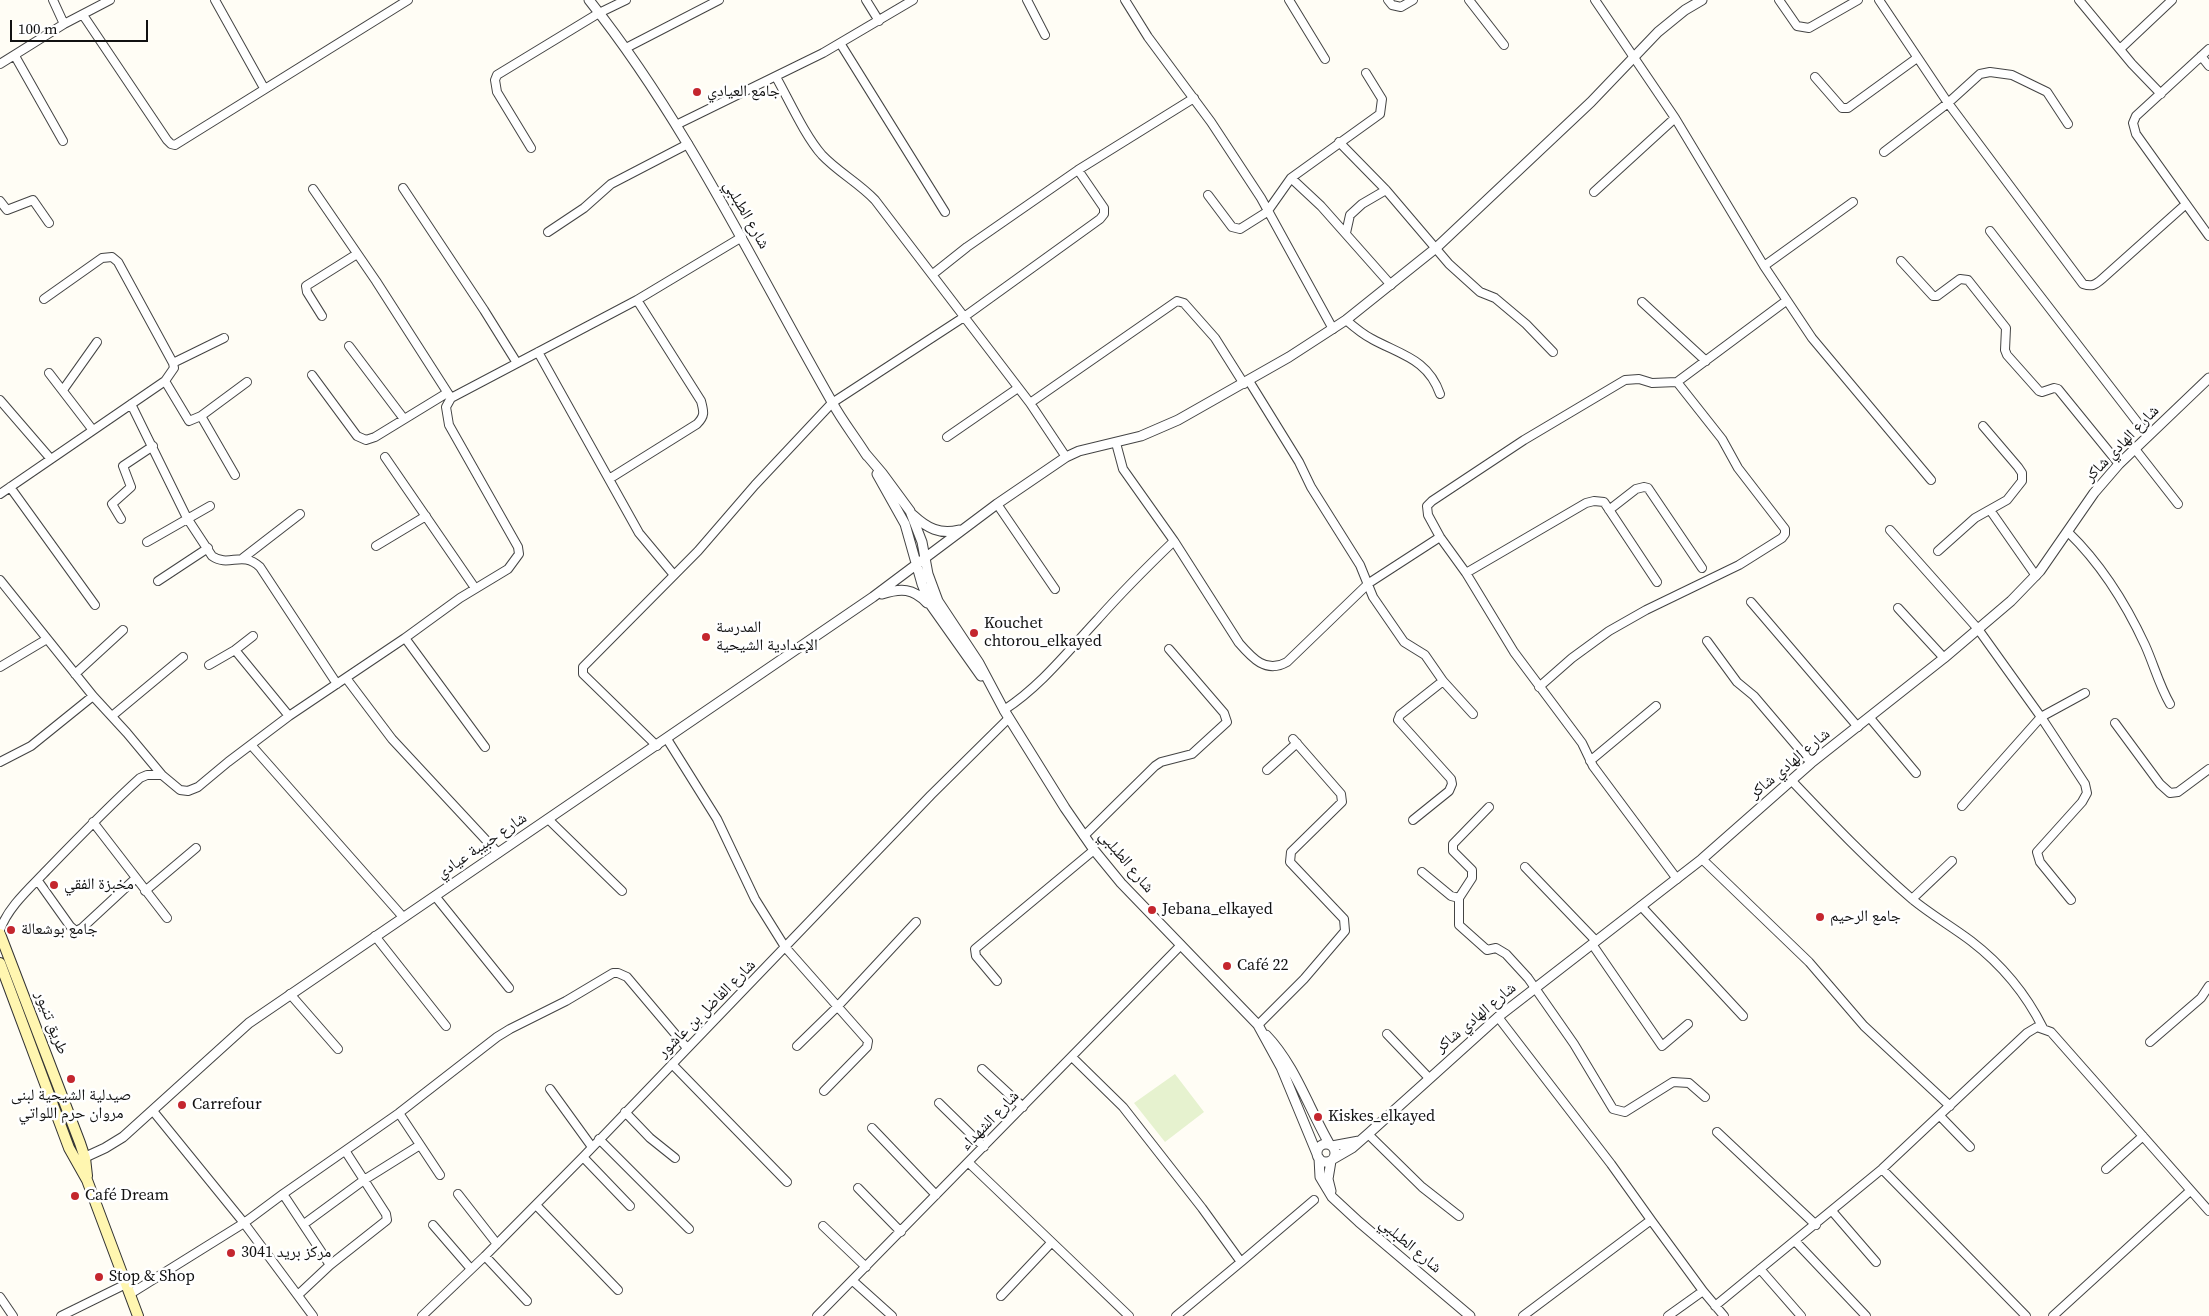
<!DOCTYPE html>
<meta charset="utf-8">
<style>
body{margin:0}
#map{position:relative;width:2209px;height:1316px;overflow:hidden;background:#fffdf5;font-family:"Source Serif 4",serif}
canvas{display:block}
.scale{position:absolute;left:10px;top:20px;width:138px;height:22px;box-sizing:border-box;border:2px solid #111;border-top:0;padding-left:6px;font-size:15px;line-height:18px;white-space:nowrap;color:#111;-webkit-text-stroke:4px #fff;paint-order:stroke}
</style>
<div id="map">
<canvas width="2209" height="1316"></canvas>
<div class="scale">100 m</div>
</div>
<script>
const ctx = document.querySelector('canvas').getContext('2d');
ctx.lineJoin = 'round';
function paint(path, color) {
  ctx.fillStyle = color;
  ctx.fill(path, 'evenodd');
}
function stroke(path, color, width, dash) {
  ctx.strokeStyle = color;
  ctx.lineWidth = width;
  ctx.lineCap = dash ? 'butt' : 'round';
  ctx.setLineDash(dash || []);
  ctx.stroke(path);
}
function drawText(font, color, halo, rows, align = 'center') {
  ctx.font = font + ' "Source Serif 4","Noto Naskh Arabic",serif';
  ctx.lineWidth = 5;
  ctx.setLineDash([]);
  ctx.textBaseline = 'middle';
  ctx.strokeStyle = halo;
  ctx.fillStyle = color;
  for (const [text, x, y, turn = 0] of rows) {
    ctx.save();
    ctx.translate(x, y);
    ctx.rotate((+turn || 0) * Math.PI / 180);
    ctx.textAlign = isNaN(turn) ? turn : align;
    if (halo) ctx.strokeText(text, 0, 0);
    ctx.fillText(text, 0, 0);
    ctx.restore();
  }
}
const pitch = new Path2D(`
 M1175,1074L1204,1112L1165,1142L1134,1103Z`);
const minor = new Path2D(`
 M53,0L64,24
 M215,0L264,88
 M866,0L879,21
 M1027,0L1045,35
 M1125,0L1148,37L1211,122L1261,198L1333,329
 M1289,0L1325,59
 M1388,0L1392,5L1401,7L1413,0
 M1469,0L1504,45
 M1595,0L1675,118L1764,266L1812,338L1931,480
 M1779,0L1797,26L1809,28L1858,0
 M1879,0L1948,103L2083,284C2092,287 2095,285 2102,279L2186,204
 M2079,0L2132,64L2161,94
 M83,15L167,140L171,144L175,145L408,0
 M840,43L945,212
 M626,48L719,0
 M2120,49L2172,0
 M2209,49L2136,116L2133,123L2136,134L2209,236
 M15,56L63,141
 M2201,56L2209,66
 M0,64L64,24L110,0
 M776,77C789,100 805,136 822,155C838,172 859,183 875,200L1030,403L1066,457
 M1815,77L1842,108H1848L1917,58
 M676,125L823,53L913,0
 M1339,142L1386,190L1449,264L1480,292L1495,298L1526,324L1553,352
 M531,148L497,92L495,80L497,75L599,13L626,0
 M1884,152L1948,103L1980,74L1990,72L2012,75L2047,92L2068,124
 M1291,178L1321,206L1391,285
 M403,188L484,310L517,363
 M313,189L376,281L451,398
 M1594,192L1675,118
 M1208,195L1232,227L1240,229L1267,212L1291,178L1380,114L1382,99L1366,73
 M0,201L7,210L33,200L49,223
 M1990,231L2148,436
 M548,232L584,208L611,184L688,144
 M1346,233L1350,215L1362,204L1386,190
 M1901,261L1933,296H1937L1960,279L1968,280L2006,328L2005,350L2007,355L2039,391L2042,392L2054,388L2058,389L2119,464
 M1764,266L1853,202
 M933,274L967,247L1078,170L1194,98
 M44,299L102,258L112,257L118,262L173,363
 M1642,302L1706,361
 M322,316L307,292L306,286L357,254
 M1346,320C1354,327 1362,334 1372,339C1401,355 1428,359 1440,394
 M349,346L404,419
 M538,352L639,533L674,575
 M49,373L92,429
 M312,375L357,436L366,440L375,437L447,393
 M165,381L189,421L201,416L247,382
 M1249,381L1299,462L1311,487L1360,565L1373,597L1404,642L1425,655L1443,681L1473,714
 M63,390L97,342
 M0,400L50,458
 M1030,403L1177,301L1184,303L1215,338L1244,384
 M131,404L187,518L212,556C229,568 242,550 260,567L337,684
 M201,416L235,475
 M947,437L1018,388
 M1116,443L1123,469L1174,541L1239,643C1252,658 1266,674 1287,662L1369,583L1440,537
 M2135,449L2178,504
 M385,457L475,588
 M609,479L697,424C705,416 704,412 701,401L637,300
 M10,487L95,605
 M0,494L165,381L174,368L173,363L224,338
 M997,504L1055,589
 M1609,510L1636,489L1644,487L1648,488L1702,568
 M1990,510L2036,576
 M121,519L112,504L131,487L123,466L153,446
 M1890,530L1978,629L2041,717L2085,784L2087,793L2082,802L2037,852L2040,862L2071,900
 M2068,532C2100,563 2126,604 2145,645C2154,665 2159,685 2170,704
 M147,542L210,506
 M376,546L426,516
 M1938,551L1975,518L2007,500L2022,481V473L2018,467L1983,426
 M243,558L300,514
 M1466,573L1586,503L1594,501L1604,502L1657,582
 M0,580L93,696L127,733L162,775
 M158,581L208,548
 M1751,602L1858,727
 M1898,608L1944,658
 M405,638L485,747
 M1707,641L1737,682L1754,696L1811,763
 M235,650L289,716
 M209,665L235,650L253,636
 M0,667L47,639
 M75,674L123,630
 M346,678L392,739L498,853
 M1539,687L1572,658L1609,631L1646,610L1739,565L1782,538L1785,534V529L1738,468L1722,439L1677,382
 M1004,710C1041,686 1068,651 1098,619C1122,592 1148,566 1174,541
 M112,716L183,657
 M1870,718L1916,773
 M2115,723L2160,784L2170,793L2178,792L2209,769
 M667,739L717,819L755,899L785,947L868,1041L867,1047L824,1091
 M252,746L403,917
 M657,746L583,674V667L698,551L755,485L832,403L964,317L1100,219L1104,214V208L1078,170
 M1590,761L1656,706
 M0,762L31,746L93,696
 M1267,770L1297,743
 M1792,781C1831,822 1869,862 1912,899C1930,914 1951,926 1971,941C2001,964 2026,994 2043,1028
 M1962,806L2041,717L2085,693
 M1489,807L1453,844V851L1472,870V878L1459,898V925L1487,950L1496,948L1506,954L1528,978L1574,1044L1613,1109L1625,1112L1673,1082L1689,1083L1705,1097
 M548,819L622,891
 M1413,820L1449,791L1452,784L1451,779L1398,720L1400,715L1443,681
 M93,822L167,918
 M1084,836L1155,766L1161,762L1192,754L1227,722L1224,713L1169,649
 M1702,859L1809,962L1864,1026L1950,1106
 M1525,867L1596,941
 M1422,872L1451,896L1459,898
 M1677,879L1593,766L1582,743L1514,652L1466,573L1440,537L1428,515L1427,506L1432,501L1524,440L1625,380L1639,379L1652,383L1677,382L1786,301
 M38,881L70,926L76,931L82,928L136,878
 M145,891L196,848
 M435,896L509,988
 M1912,899L1952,861
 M1641,906L1743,1016
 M0,930C8,907 30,888 47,870C77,839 108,807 140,778L147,775H162L180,790L188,791L198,787L228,762L289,716L405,638L460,598L508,569L519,554L518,547L449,425L446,407L451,398L637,300L742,237
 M375,936L446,1026
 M1592,944L1662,1046L1688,1024
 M997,981L976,956L975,949L1094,850
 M290,994L338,1049
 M1498,1017L1611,1164L1651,1220L1523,1316
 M1258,1025L1304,979L1345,931L1344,919L1290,862L1291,852L1342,802L1341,794L1293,739
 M1387,1034L1429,1078
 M2150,1042L2201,998L2209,986
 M797,1046L837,1007L916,922
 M1072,1057L1123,1107L1202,1208L1241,1262L1176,1316
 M672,1064L787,1182
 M982,1069L1023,1107
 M550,1089L592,1147
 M939,1103L984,1147
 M153,1111L244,1223L313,1316
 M625,1112L650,1138L675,1158
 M399,1113L440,1175
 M1940,1116L1970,1147
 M872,1128L936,1195
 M1717,1132L1816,1225
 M1368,1134L1422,1187L1459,1216
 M599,1139L689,1229
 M583,1157L630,1206
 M969,1163L1129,1316
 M1882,1169L2026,1316
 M2106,1169L2143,1136
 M858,1188L901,1232
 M283,1194L330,1265
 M458,1194L497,1244
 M536,1205L618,1290
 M1832,1211L1876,1262
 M1651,1220L1703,1291
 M304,1224L364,1180L420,1145
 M433,1225L471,1269
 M823,1226L866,1267
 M1795,1241L1866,1316
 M485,1256L527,1301
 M1241,1262L1314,1200
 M1760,1269L1801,1316
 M853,1281L892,1316
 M130,1294L244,1223L283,1194L399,1113L497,1037L510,1029L566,1001L613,973H618L627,977L687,1048
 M298,1295L330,1265L387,1220L386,1214L346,1152
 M1001,1296L1051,1243
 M0,1297L13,1316
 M1715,1306L1882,1169L2027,1033L2037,1027L2051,1032L2209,1211
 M61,1316L126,1284
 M422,1316L485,1256L583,1157L931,795L1009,718
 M817,1316L1181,945
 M1668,1316L1703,1291L1724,1316
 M2053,1316L2190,1191`);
const tertiary = new Path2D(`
 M589,0C687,123 754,266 832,402C842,421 856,438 867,456
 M865,453L882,473L910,511L922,542L928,574L938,601L979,663L1004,710L1065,808L1094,850L1121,883L1258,1025L1281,1067L1317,1154
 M877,474L905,524L922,584L930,604L981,676
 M913,515C927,528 940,535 959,530
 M882,594C901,588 913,588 927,603
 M1266,1035C1295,1065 1309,1109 1330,1145
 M1317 1153a9 9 0 1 1 18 0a9 9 0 1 1-18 0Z
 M1332,1146L1359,1141
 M1319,1158L1320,1177L1332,1197L1359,1222L1470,1316
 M1333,1159L1352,1148L1368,1134L1498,1017L1702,859L1811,763L1944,658L2011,601L2040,571L2094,493L2119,464L2209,378
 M79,1160L105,1148L123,1137L249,1023L873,597L997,504L1066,457L1079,451L1141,436L1178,420L1289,357L1346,320L1436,248L1591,102L1658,32L1685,10L1702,0
 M1331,1161L1328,1179L1331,1191`);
const secondary = new Path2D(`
 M0,934L80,1143L85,1158L87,1176
 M0,963L69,1148L87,1180L138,1316`);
const markers = [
 [697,92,5,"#c4262e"],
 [974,633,5,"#c4262e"],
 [706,637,5,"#c4262e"],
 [54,885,5,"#c4262e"],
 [1152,910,5,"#c4262e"],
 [1820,917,5,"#c4262e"],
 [11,930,5,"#c4262e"],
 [1227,966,5,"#c4262e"],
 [71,1079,5,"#c4262e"],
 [182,1105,5,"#c4262e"],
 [1318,1117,5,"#c4262e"],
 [75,1196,5,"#c4262e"],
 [231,1253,5,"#c4262e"],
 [99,1277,5,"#c4262e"]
];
const poiNames = [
 ["جامع العيادي",707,92],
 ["Kouchet",984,624],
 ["chtorou_elkayed",984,642],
 ["المدرسة",716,628],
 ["الإعدادية الشيحية",716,646],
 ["مخبزة الفقي",64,885],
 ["Jebana_elkayed",1162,910],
 ["جامع الرحيم",1830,917],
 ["جامع بوشعالة",21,930],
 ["Café 22",1237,966],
 ["صيدلية الشيحية لبنى",71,1096,"center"],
 ["مروان حرم اللواتي",71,1114,"center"],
 ["Carrefour",192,1105],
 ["Kiskes_elkayed",1328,1117],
 ["Café Dream",85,1196],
 ["مركز بريد 3041",241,1253],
 ["Stop & Shop",109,1277]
];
const streetNames = [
 ["شارع الطبلبي",746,215,60],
 ["شارع الهادي شاكر",2122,444,-46],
 ["شارع الهادي شاكر",1790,764,-40],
 ["شارع حبيبة عيادي",482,846,-34],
 ["شارع الطبلبي",1126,862,50],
 ["شارع الفاضل بن عاشور",707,1009,-45],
 ["شارع الهادي شاكر",1476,1018,-40],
 ["طريق تنيور",51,1023,69],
 ["شارع الشهداء",990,1121,-46],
 ["شارع الطبلبي",1410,1246,40]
];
paint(pitch, '#e6f2cf');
stroke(minor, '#444', 10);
stroke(tertiary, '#444', 11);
stroke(secondary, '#333', 12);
stroke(minor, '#fff', 8);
stroke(tertiary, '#fff', 9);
stroke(secondary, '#fff6b0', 10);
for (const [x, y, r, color] of markers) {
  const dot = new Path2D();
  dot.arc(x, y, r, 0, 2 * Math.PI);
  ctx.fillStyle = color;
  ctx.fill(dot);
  stroke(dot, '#fff', 2);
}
drawText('16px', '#111', '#fff', poiNames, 'left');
drawText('16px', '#111', '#fff', streetNames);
</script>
